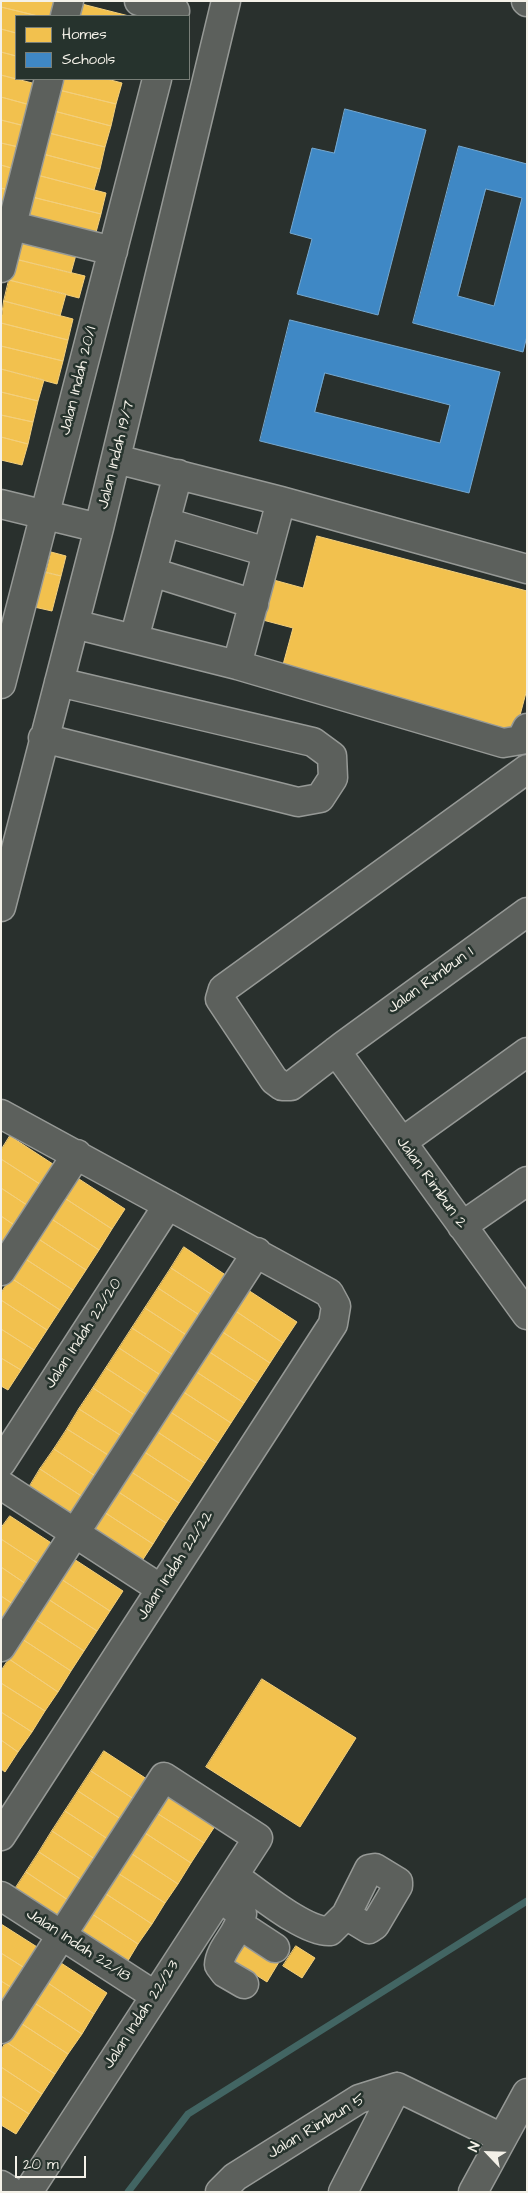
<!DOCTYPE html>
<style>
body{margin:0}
#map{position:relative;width:528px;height:2193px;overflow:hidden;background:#29302d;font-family:"Architects Daughter",sans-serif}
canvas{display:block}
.frame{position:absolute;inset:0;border:2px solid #f4f1e8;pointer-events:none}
.legend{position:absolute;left:15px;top:15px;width:175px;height:65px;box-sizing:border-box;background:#26332d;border:1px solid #787f78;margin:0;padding:6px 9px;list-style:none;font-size:15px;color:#f4f1e8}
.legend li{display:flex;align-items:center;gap:10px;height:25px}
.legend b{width:25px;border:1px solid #787f78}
.north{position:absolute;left:463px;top:2128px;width:50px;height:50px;-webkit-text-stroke:4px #26332d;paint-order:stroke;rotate:294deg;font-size:14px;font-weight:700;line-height:20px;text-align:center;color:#f4f1e8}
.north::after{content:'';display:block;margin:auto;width:18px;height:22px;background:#f4f1e8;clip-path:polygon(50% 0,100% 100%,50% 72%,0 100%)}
.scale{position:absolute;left:15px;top:2156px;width:71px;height:22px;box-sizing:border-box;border:2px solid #f4f1e8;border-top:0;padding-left:6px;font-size:15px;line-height:18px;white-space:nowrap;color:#f4f1e8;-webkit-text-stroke:4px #26332d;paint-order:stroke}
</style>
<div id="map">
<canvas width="528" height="2193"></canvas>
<div class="frame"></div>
<ul class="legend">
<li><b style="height:14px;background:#f2c14e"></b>Homes</li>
<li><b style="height:14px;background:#3f88c5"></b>Schools</li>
</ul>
<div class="north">N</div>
<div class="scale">20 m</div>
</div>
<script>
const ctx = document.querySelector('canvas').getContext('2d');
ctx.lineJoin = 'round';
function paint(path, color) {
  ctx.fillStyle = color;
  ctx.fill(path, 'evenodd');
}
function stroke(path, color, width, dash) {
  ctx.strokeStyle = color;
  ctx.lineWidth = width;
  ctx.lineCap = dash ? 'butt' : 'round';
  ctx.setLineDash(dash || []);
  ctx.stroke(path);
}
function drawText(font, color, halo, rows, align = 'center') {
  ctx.font = font + ' "Architects Daughter",sans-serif';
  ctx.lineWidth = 5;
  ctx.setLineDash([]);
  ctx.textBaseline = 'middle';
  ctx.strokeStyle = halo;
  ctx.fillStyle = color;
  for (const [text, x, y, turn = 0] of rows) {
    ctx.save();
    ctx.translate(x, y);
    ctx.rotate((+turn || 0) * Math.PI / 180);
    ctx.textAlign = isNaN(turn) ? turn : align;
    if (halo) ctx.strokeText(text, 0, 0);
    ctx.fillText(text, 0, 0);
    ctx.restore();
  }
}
const homes = new Path2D(`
 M1,1H63L59,16H38L1,7Z
 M82,4L129,16H78Z
 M1,7L38,16H16V33L1,29Z
 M1,29L16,33V56L1,52Z
 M1,52L16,56V79L1,75Z
 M1,75L40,85L34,106L1,97Z
 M62,79H107L122,83L116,104L59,90Z
 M59,90L116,104L111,126L54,111Z
 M1,97L34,106L29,127L1,120Z
 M54,111L111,126L105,147L49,133Z
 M1,120L29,127L23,148L1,143Z
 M49,133L105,147L100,169L43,154Z
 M1,143L23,148L18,170L1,165Z
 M43,154L100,169L94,190L37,175Z
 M1,165L18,170L12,191L1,188Z
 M37,175L106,193L101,214L32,197Z
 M1,188L12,191L1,211Z
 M32,197L101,214L95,236L26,219Z
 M20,237L77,251L71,273L15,259Z
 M15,259L85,276L79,298L9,280Z
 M9,280L66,294L60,316L4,301Z
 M4,301L73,319L68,340L1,323Z
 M1,323L68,340L63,361L1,346Z
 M1,346L63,361L57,384L1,369Z
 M1,369L44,380L38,401L1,392Z
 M1,392L38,401L33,422L1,415Z
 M1,415L33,422L28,444L1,437Z
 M1,437L28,444L22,465L1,460Z
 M317,536L527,591V689L515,734L281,672L293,628L259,619L270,579L303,588Z
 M51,552L66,556L61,576L46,572Z
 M43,572L61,576L52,611L34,607Z
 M10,1136L59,1168L46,1188L1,1159V1150Z
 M1,1159L46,1188L33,1209L1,1188Z
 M76,1177L125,1209L112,1229L63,1197Z
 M1,1188L33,1209L20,1229L1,1216Z
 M63,1197L112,1229L99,1250L50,1218Z
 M1,1216L20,1229L7,1249L1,1245Z
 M50,1218L99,1250L86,1270L37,1238Z
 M37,1238L86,1270L73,1290L24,1258Z
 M184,1247L233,1280L220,1300L171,1268Z
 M24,1258L73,1290L60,1310L11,1278Z
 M171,1268L220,1300L207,1320L158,1288Z
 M11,1278L60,1310L47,1330L1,1300V1293Z
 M158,1288L207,1320L194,1340L145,1308Z
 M248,1290L297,1322L283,1343L234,1310Z
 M1,1300L47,1330L34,1350L1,1329Z
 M145,1308L194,1340L181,1360L132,1328Z
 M234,1310L283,1343L270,1363L221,1331Z
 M132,1328L181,1360L168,1380L119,1348Z
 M1,1329L34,1350L21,1370L1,1358Z
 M221,1331L270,1363L257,1383L208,1351Z
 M119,1348L168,1380L155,1400L106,1368Z
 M208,1351L257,1383L244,1403L195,1371Z
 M1,1358L21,1370L8,1390L1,1386Z
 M106,1368L155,1400L142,1420L93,1388Z
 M195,1371L244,1403L231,1423L182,1391Z
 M93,1388L142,1420L128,1440L79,1409Z
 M182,1391L231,1423L218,1443L169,1411Z
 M79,1409L128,1440L116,1460L67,1429Z
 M169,1411L218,1443L205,1463L156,1431Z
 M67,1429L116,1460L103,1481L54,1449Z
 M156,1431L205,1463L192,1483L143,1451Z
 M54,1449L103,1481L89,1501L40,1469Z
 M143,1451L192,1483L179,1503L130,1471Z
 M40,1469L89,1501L77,1521L28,1489Z
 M130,1471L179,1503L166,1523L117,1491Z
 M117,1491L166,1523L153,1544L104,1512Z
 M104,1512L153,1544L140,1564L91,1532Z
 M10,1516L59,1548L45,1568L1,1539V1528Z
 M1,1539L45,1568L32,1588L1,1567Z
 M74,1559L123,1591L110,1611L61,1579Z
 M1,1567L32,1588L19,1608L1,1596Z
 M61,1579L110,1611L97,1631L48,1599Z
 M1,1596L19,1608L1,1625Z
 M48,1599L97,1631L84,1651L35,1619Z
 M35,1619L84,1651L71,1671L22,1639Z
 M22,1639L71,1671L58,1692L9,1659Z
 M9,1659L58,1692L45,1711L1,1683V1671Z
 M262,1679L356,1738L300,1827L206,1767Z
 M1,1683L45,1711L32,1732L1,1712Z
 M1,1712L32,1732L18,1752L1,1740Z
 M1,1740L18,1752L5,1772L1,1769Z
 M104,1751L153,1783L140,1803L91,1771Z
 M91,1771L140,1803L127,1823L78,1791Z
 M78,1791L127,1823L114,1843L65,1811Z
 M168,1791L217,1823L204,1843L155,1812Z
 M65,1811L114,1843L101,1863L52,1831Z
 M155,1812L204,1843L191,1863L142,1831Z
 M52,1831L101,1863L88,1884L39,1852Z
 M142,1831L191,1863L178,1884L129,1852Z
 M39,1852L88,1884L74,1904L26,1872Z
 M129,1852L178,1884L165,1903L116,1872Z
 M26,1872L74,1904L62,1924L13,1892Z
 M116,1872L165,1903L152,1924L103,1892Z
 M103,1892L152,1924L138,1944L89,1912Z
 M89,1912L138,1944L126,1964L77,1932Z
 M1,1924L45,1952L31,1972L1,1953Z
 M247,1942L279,1962L267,1982L234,1961Z
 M296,1946L315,1958L302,1978L283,1966Z
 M1,1953L31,1972L19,1992L1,1981Z
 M58,1961L107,1993L94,2014L45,1981Z
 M1,1981L19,1992L1,2010Z
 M45,1981L94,2014L82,2034L33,2002Z
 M33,2002L82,2034L68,2054L19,2022Z
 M19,2022L68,2054L55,2074L6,2042Z
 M6,2042L55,2074L42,2094L1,2067V2050Z
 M1,2067L42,2094L29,2114L1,2096Z
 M1,2096L29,2114L16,2134L1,2125Z`);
const schools = new Path2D(`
 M345,109L426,130L378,315L297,294L312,239L290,233L312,148L334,153Z
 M459,146L527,164V336L523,352L413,323ZM486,189L522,198L494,306L458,296Z
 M290,320L500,372L469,493L260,441ZM325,373L450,405L440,443L315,412Z`);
const stream = new Path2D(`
 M128,2192L188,2114L527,1901`);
const minor = new Path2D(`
 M139,1L175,11
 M65,16L69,1
 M1,223L113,251
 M1,268L49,79
 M116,459L281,501L527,569
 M1,504L99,528
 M165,522L267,552
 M152,572L254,604
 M74,624L237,665L503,743L521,740L527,728
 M134,639L178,474
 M237,665L281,501
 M1,684L157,79
 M43,738L298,802L320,798L333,778L332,756L313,742L59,682
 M527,769L223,989L220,999L274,1080L282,1086H291L344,1045L527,912
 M1,907L99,528L226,1
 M336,1051L527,1315
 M1,1114L329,1293L336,1306L333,1324L1,1836
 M402,1142L527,1052
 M462,1226L527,1181
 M1,1271L77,1154
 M1,1463L168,1205
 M1,1485L161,1589
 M1,1647L257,1252
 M234,1876C256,1891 305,1933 330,1931L346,1915L369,1929L375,1925L398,1886V1882L375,1868L369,1869L346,1915
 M1,1896L154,1995
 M220,1898L242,1914C239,1935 220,1947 219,1965L225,1973L244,1984
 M240,1925L275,1948
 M1,2029L164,1777L258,1838L28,2192
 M1,2185L12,2192
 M220,2192L235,2177L359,2099L397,2087L502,2138
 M343,2192L397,2087
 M473,2192L527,2093`);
const major = new Path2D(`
 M526,1L527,2`);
const streetNames = [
 ["Jalan Indah 20/1",79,381,-76],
 ["Jalan Indah 19/7",117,455,-76],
 ["Jalan Rimbun 1",431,981,-36],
 ["Jalan Rimbun 2",431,1183,54],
 ["Jalan Indah 22/20",84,1334,-57],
 ["Jalan Indah 22/22",176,1566,-57],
 ["Jalan Indah 22/18",78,1946,33],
 ["Jalan Indah 22/23",142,2015,-57],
 ["Jalan Rimbun 5",317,2127,-31]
];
paint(homes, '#f2c14e');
stroke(homes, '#f3cf7c', 1);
paint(schools, '#3f88c5');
stroke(schools, '#75a8d0', 1);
stroke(stream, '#426563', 7);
stroke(minor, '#969996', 31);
stroke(major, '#969996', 31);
stroke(minor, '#5c605c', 28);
stroke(major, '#5c605c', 28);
drawText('16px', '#f4f1e8', '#26332d', streetNames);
</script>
